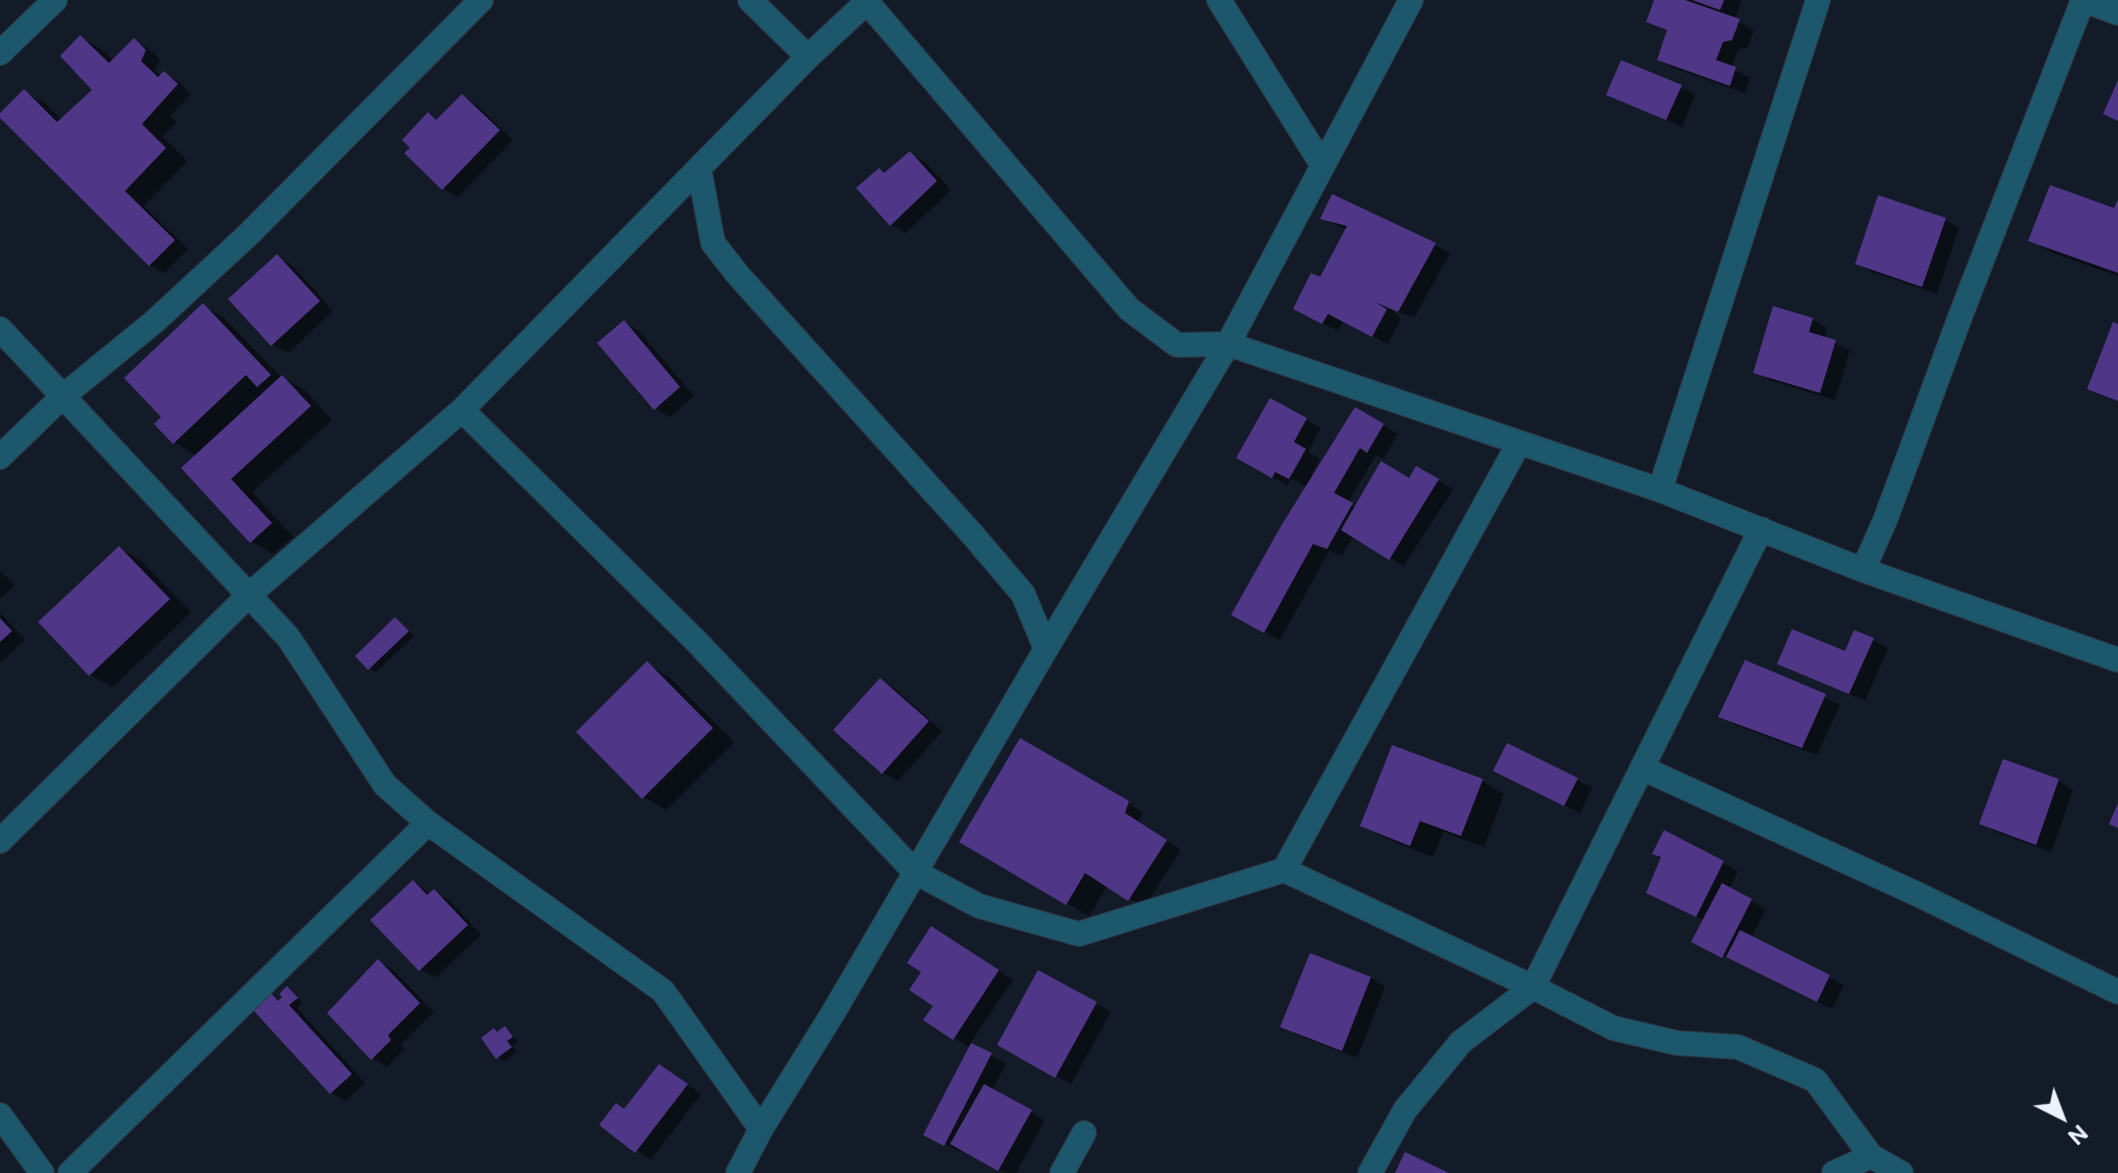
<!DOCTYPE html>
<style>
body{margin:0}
#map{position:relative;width:2118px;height:1173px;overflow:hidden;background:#131b29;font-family:"Public Sans",sans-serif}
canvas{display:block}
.north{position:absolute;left:2022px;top:1077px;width:80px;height:80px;-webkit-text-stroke:6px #131b29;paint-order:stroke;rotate:138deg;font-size:22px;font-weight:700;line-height:32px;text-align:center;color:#ecf2fc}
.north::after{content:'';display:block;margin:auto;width:28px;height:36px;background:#ecf2fc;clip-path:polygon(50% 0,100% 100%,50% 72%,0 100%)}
</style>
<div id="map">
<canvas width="2118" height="1173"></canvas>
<div class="north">N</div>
</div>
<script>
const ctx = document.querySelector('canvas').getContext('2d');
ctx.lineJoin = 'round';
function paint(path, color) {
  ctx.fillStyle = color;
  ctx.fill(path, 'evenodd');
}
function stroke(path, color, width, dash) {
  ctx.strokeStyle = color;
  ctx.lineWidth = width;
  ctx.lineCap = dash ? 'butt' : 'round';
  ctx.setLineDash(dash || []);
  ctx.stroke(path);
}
const shadow = new Path2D(`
 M1656,0H1741L1735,20L1754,30L1747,48L1738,49L1731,68L1750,78L1745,93L1674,68L1659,59L1669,32L1649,21Z
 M80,37L102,50L114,61L134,40L149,49L160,60L155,70L162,77L165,74L179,82L191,94L170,116L176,122L163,137L187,161L144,206L188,249L164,273L150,265L24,92L46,104L62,120L94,90Z
 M1681,87L1695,95L1682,127L1609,94Z
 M462,96L477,105L513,140L458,197L443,189L407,153L412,147L428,115L438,121Z
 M910,153L925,162L951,190L906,233L891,224L879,170L885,174Z
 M1333,196L1450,253L1414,318L1392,310L1401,319L1388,344L1343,321L1338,331L1310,317L1321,280L1347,230L1323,219Z
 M2118,204V276L2053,253L2031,240L2116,211Z
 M1945,220L1959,228L1937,294L1872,272L1857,263Z
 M277,257L292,265L333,311L288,353L273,345L230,299Z
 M203,306L225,319L282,378L305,390L332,420L252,492L293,537L273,554L251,541L197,456L174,442L163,417Z
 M1812,320L1827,328L1824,339L1850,350L1835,400L1770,380L1755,372Z
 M624,322L639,331L694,396L670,417L655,408Z
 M1271,401L1321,428L1308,452L1320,459L1311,475L1314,477L1356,410L1398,434L1383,459L1376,455L1348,503L1356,507L1410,480L1417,469L1453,489L1404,566L1354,535L1342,556L1329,551L1280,640L1234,615L1307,487L1291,479L1287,485L1239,458Z
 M119,548L141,561L191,612L113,687L90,675L41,622Z
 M0,571L15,585L0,599Z
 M0,613L25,640L0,663Z
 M395,620L414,636L376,672L370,668Z
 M1873,640L1888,648L1865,701L1779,663L1846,654Z
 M1746,662L1840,705L1817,755L1735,725L1721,716Z
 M647,664L669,677L734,742L666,810L644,797L579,732Z
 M880,680L895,689L942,731L898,781L883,773Z
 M2004,761L2058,781L2073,790L2051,852L1996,832L1982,823Z
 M1511,779L1577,780L1592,788L1580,813Z
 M1482,781L1504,794L1484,847L1443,832L1433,857L1385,838L1363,826Z
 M1095,785L1143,812L1138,823L1181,850L1144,907L1108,885L1089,916L962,841Z
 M1723,863L1738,871L1729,889L1766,909L1751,938L1844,985L1832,1009L1706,947L1704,920L1663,901Z
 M413,882L431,894L434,892L449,900L481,935L435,978L420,969Z
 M947,937L1013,980L970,1044L1006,1064L992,1090L1045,1120L1016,1173H1006L962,1148L960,1152L941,1142L971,1048L925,1020L935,1005Z
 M1311,955L1371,978L1385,987L1357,1058L1298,1035L1283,1026Z
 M379,962L393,970L434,1012L401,1044L405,1049L387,1067L372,1058Z
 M1039,973L1111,1012L1071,1084L999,1044Z
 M288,989L303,1003L297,1008L365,1083L346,1101L331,1093L271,996L281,1001Z
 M505,1029L518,1041L512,1046L517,1051L505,1061L498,1057L494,1030L499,1033Z
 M674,1075L701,1094L651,1160L602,1124Z`);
const building = new Path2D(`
 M1654,0H1685L1740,19L1732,40L1723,42L1716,60L1736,67L1730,86L1657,60L1667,30L1646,22Z
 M1692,0H1724L1720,10Z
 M80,35L109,63L134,38L146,50L141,61L158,77L164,71L178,84L142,124L166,148L125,191L175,240L149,266L0,118V113L24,89L57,122L92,90L60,56Z
 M1621,60L1682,85L1666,120L1606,95Z
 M2118,80V121L2103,114Z
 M462,94L500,130L442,190L404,153L410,148L402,140L428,112L436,120Z
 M910,151L937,181L890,226L856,188L879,168L884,173Z
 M2050,185L2114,208L2118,199V273L2028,241Z
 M1332,194L1436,243L1398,312L1375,302L1387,309L1372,337L1328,314L1322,324L1293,309L1311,273L1320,277L1347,226L1320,219Z
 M1878,195L1946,218L1922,287L1855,264Z
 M277,254L320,301L271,346L228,299Z
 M203,303L271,375L257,387L246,375L173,444L154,424L161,417L124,378Z
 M1773,306L1813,318L1809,332L1836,340L1820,393L1753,373Z
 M624,320L680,387L654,410L597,343Z
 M2113,322L2118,324V401L2087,389Z
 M282,375L311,406L231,479L272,523L250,543L181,468Z
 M1270,398L1307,418L1294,442L1306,449L1289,479L1275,472L1272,478L1236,458Z
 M1355,407L1384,424L1367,453L1360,448L1334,493L1353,503L1327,549L1313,544L1264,633L1231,615L1281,526Z
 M1381,461L1409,478L1416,466L1439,479L1389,560L1341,530Z
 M119,546L170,599L89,676L38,622Z
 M395,617L409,631L368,670L355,656Z
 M0,618L12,631L0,642Z
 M1792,629L1845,651L1854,630L1874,638L1849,694L1777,664Z
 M1745,660L1826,694L1802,748L1718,717Z
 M647,661L713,728L642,799L576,732Z
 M880,678L929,721L882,774L833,730Z
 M1020,738L1129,801L1125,813L1167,840L1128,901L1085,873L1066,905L959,842Z
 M1507,743L1578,778L1564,806L1493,771Z
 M1392,745L1483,779L1461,836L1420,821L1410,846L1360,826Z
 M2003,759L2059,779L2036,845L1979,824Z
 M2118,803V828L2109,824Z
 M1664,830L1724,861L1696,917L1646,893L1661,857L1652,854Z
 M413,880L427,895L434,889L468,925L419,971L370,920Z
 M1722,883L1752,899L1722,958L1691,942Z
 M931,926L999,970L953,1040L923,1020L933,1006L909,990L921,972L907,963Z
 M1740,930L1830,975L1817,1002L1726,957Z
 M1310,953L1371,977L1342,1051L1280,1027Z
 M378,959L420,1003L388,1035L391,1040L371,1060L327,1013Z
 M1038,970L1097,1002L1055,1078L997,1045Z
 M287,986L298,998L289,1005L352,1074L330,1094L253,1010L271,993L278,1001L282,997L279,994Z
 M505,1026L513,1037L507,1041L512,1047L496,1059L481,1038L494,1028L497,1032Z
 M971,1043L992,1053L944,1146L923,1135Z
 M659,1064L688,1084L635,1153L599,1125L616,1103L624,1109Z
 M984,1084L1032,1110L998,1171L950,1144Z
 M1405,1152L1449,1173H1395Z`);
const street = new Path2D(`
 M750,0L808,57
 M1219,0L1323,166
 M2083,0L1960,317L1886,518L1863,570L2118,660
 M2083,0L2118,13
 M867,2L1129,309L1177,345L1228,344L1660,490L1863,570
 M0,53L55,0
 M699,168L713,243L738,275L972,534L1023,594L1046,649
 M0,329L288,637L385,785L428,823L663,991L761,1129
 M462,410L697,642L915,872L979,906L1079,934L1284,870L1533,987L1613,1028L1677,1043L1738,1047L1815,1080L1871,1156L1901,1173
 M0,457L62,397L155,321L249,234L481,0
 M1660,490L1818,0
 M1642,768L1917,894L2118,992
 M0,841L250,594L462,410L808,57L869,0
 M1284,870L1519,443
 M0,1115L42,1173
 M70,1173L428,823
 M738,1173L761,1129L833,1013L1046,649L1228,344L1411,0
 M1062,1173L1084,1133
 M1370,1173L1405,1110L1461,1042L1533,987L1761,529
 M1834,1173L1871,1156`);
paint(shadow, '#0007');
paint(building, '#503687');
stroke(street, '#2d3542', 26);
stroke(street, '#1d576c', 24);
</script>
